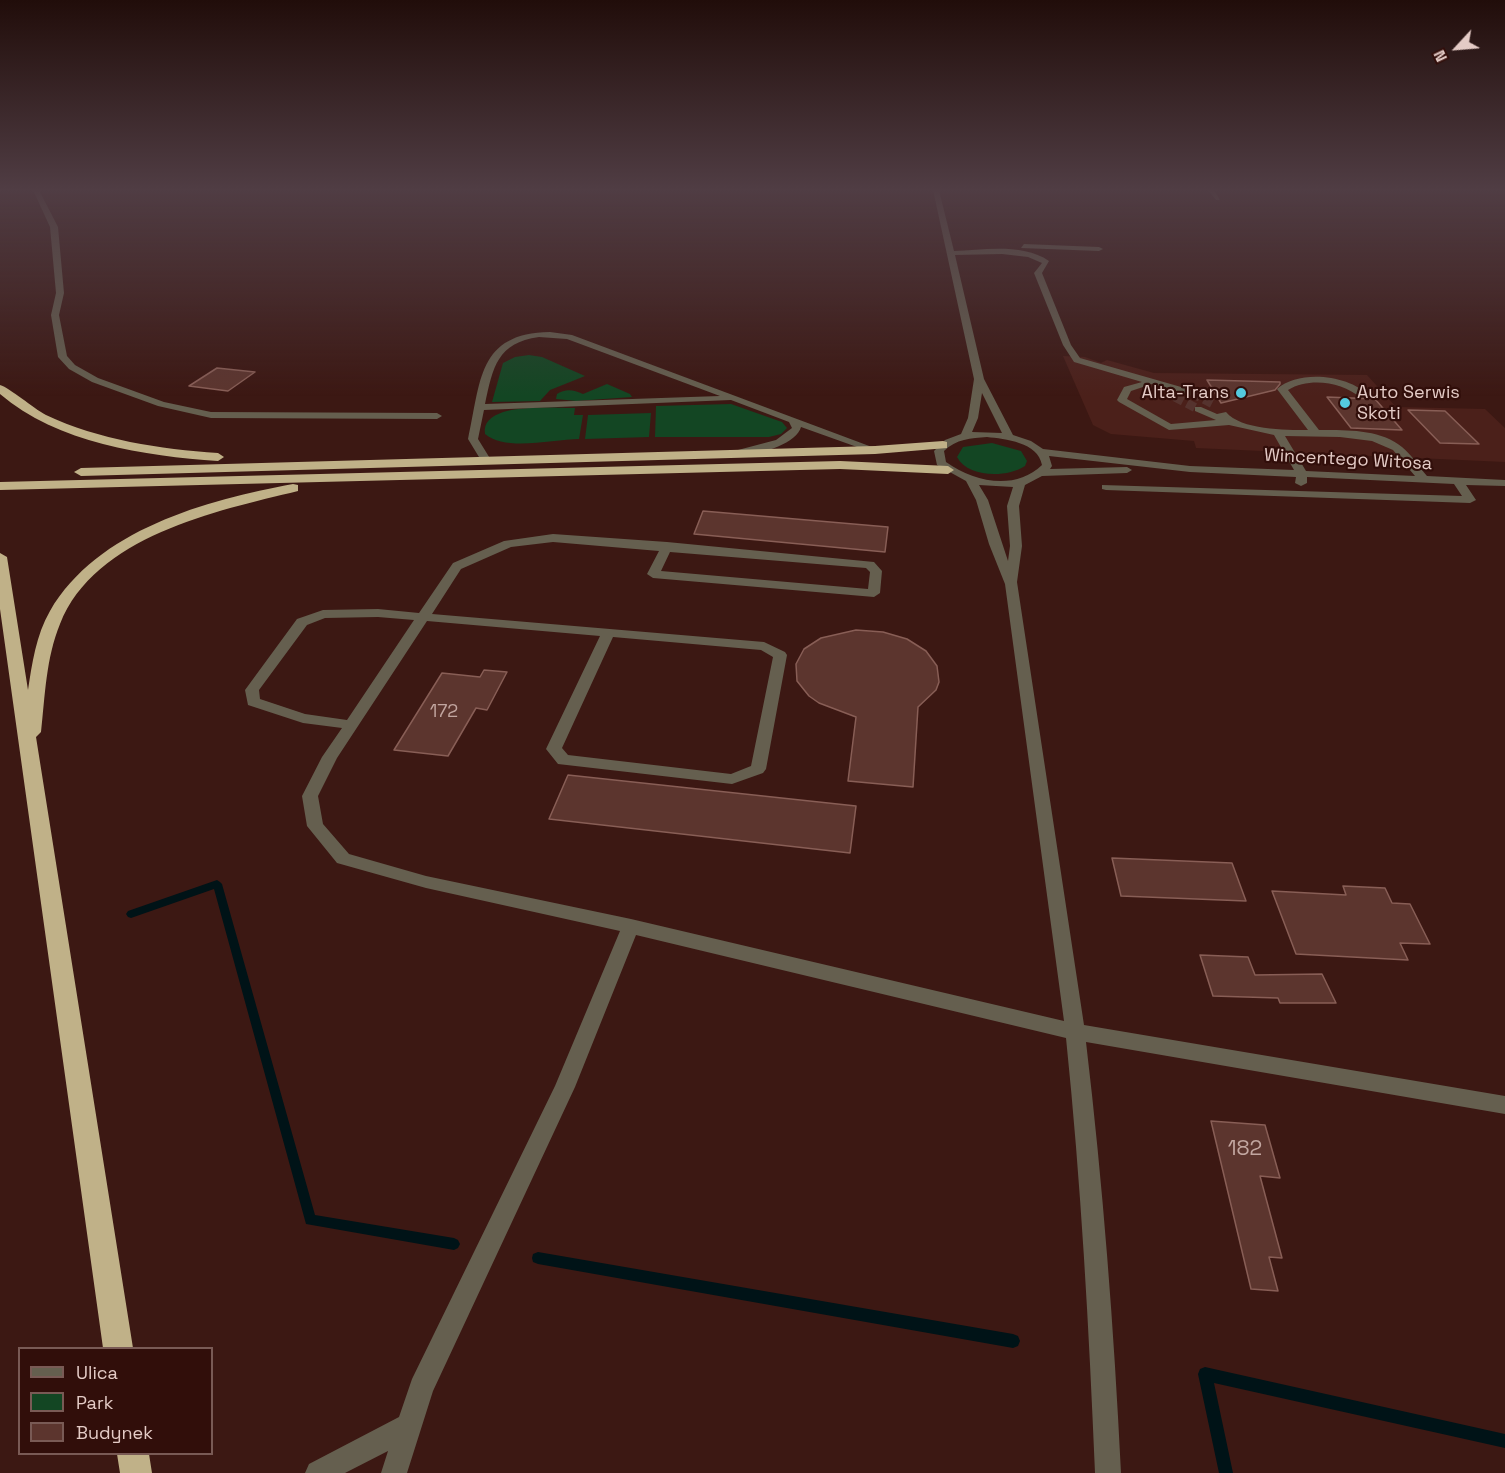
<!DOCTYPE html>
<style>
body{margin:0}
#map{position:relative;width:1505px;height:1473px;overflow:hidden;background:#3c1813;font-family:"Space Grotesk",sans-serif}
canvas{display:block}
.legend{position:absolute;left:18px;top:1347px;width:195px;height:108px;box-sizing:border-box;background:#310e0a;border:2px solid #795a55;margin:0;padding:8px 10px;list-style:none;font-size:18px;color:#e4cbc6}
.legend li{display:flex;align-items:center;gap:12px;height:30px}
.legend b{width:30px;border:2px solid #795a55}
.north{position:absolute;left:1427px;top:18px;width:60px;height:60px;-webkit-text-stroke:4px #310e0a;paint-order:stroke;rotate:244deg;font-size:16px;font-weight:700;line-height:24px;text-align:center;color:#e4cbc6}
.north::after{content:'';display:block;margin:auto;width:21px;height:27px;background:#e4cbc6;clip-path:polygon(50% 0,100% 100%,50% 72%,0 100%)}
</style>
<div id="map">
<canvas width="1505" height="1473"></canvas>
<ul class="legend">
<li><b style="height:8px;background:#655f4f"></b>Ulica</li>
<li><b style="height:16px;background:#134623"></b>Park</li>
<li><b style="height:16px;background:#5c352e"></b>Budynek</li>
</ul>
<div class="north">N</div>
</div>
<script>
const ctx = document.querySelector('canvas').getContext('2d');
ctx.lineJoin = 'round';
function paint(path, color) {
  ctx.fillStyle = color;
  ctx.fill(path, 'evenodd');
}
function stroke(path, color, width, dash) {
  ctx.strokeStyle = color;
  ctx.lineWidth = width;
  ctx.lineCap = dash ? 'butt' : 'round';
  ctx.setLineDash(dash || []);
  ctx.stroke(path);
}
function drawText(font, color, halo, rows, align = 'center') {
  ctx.font = font + ' "Space Grotesk",sans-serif';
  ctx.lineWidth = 4.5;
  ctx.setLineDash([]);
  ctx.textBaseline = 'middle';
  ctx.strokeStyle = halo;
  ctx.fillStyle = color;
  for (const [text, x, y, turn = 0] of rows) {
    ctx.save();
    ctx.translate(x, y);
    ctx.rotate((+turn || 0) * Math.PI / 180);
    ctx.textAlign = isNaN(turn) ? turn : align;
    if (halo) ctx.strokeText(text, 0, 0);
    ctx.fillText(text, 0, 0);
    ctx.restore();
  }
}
const built = new Path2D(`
 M1063,356L1085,357L1101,363L1107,360L1154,373L1367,375L1396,407L1485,409L1505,428V462L1196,448L1194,441L1111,434L1093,425Z`);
const green = new Path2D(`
 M529,355L542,357L585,376L550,390L540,401L492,402L503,363L515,357Z
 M607,384L630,394L632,397L576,401L556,399L557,394C566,388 574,390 583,394Z
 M731,404L782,422L787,428L781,434L769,437H655L656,406Z
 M575,408L574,415H583L579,439C554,439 506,452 485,434C480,401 554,408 575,408Z
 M651,413L649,437L585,439L588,415Z
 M992,443L1021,451L1027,461L1025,466C1007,478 968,478 957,457L963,447Z`);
const stream = new Path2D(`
 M217,880L220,882L222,884L315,1215L454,1238L458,1240L460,1244L458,1248L454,1250L306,1224L214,889L131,918L128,917L126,914L128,911Z
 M538,1252L1013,1334L1018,1336L1020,1341L1018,1346L1013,1348L538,1264L533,1262L532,1258L533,1254Z
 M1205,1367L1505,1434V1448L1214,1383L1233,1473H1219L1198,1374L1200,1369Z`);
const building = new Path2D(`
 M217,368L255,372L228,391L189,386Z
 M1207,380L1280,382V384L1275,390L1221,403Z
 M1327,397L1375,399L1402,430L1351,428Z
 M1408,410L1445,411L1479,444L1440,443Z
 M703,511L888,527L885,552L694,534Z
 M856,630L883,632L907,639L926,651L937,666L939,682L936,690L918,707L913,787L848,781L856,717L819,703L809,696L797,681L796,664L804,649L821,638Z
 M484,670L507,672L487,710L476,708L448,756L394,750L442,673L480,677Z
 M568,775L856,806L850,853L549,819Z
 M1112,858L1232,863L1246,901L1121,896Z
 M1343,886L1385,888L1392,903L1410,904L1430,944L1400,943L1408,960L1296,954L1272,891L1346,895Z
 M1200,955L1248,957L1255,975L1322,974L1336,1003H1280L1278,998L1213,996Z
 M1211,1121L1265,1125L1280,1178L1260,1176L1282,1258L1269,1257L1278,1291L1251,1289Z`);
const minorTunnel = new Path2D(`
 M1192,393L1215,405
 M1175,397L1198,409`);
const minor = new Path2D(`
 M33,190H39L58,227L64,293L59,315L67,356L75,365L98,378L164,402L211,412L437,413L442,416L437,419L211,418L158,406L92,382L69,369L58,357L51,315L56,293L50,227Z
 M933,190H939L954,251C983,250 1023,243 1049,261L1042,273L1071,345L1080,358L1195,391L1197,393L1192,396L1152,384L1131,391L1127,399L1171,424L1216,420L1195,411V407H1201L1217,414L1226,412C1241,430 1285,430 1308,430L1277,389C1299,369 1350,375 1369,396L1361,398C1342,382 1310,377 1288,390L1319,430C1345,430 1381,429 1402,447C1412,455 1419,467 1427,476L1505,480V486L1466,485L1476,500L1470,503L1106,490L1102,489V485L1462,496L1454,484L1307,477V483L1301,486L1295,483L1296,477L1190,472L1049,456L1052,466L1050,469L1127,467L1132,470L1127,473L1042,476L1025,485L1019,506L1022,546L1017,582L1084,1025L1505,1096V1114L1086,1042C1103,1185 1114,1329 1121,1473H1095C1089,1328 1081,1183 1066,1038L636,935L575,1087L433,1391L407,1473H381L388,1451L345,1473H305L309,1464L399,1417L412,1379L555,1086L620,931L426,888L337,863L307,826L302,796L322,757L342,728L303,723L248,705L245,690L297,619L323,610L378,609L419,613L453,563L504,541L553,534L667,542L874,562L882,571L880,593L874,597L653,578L647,574L659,551L553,542L511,547L461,569L432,614L764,642L785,652L787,655L766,769L763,773L732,784L558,764L546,749L600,636L427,621L337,758L318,796L323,824L349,854L426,876L631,919L1064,1021L1005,584L989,544L976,500L966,481L937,465L934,451L945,440L961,434L968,418L974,379ZM1002,254L1028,257L1042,263L1034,273L1063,345L1074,362L1142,382L1124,387L1117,400L1119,402L1169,430L1229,425L1274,435L1294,470L1190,466L1043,449L1031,441L1013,435L984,379L955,255ZM982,393L1002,433L972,432L978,418ZM1285,436L1340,437L1372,441L1393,450L1415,476L1306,471ZM987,437C1005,439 1038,442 1042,465C1015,491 974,482 946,462L944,451C956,439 971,438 987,437ZM979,485L1013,487L1007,506L1010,546L1008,561L988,500ZM670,552L866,568L870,572L868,589L661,571ZM378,617L414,620L347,720L305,714L260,699L259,690L307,625L325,618ZM613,637L761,650L773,657L751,766L731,774L568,755L562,748Z
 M1208,190H1214L1220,200H1216Z
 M1024,244L1099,247L1103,249L1099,251L1021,248Z
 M550,332L572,335L880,450L871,452L801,427C797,444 755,457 738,454V450L776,440L792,428L789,422L731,400L484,410L478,439L491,460L482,462L468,439C481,382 477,333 550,332ZM539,337L567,339L720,396L485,404C493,367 497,343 539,337Z`);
const highway = new Path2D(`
 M0,385C10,388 33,408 46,415C99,440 160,449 218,453L224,457L218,461C145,456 57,443 0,394Z
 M943,441L947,442V448L875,454L81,476L74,472L81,468L875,446Z
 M840,461L948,466L954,470L948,474L840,469L0,490V482Z
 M293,484L298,485V491C216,511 95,536 60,624C46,658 45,696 41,732L36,737L133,1348H103L0,609V553L7,557L28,690C32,664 36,635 50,611C97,530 206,500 293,484Z
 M117,1454H149L152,1473H120Z`);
const markers = [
 [1241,393,6,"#54cade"],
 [1345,403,6,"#54cade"]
];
const farPoinames = [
 ["Alta-Trans",1229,393],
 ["Auto Serwis",1357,393,"left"],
 ["Skoti",1357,414,"left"]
];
const farStreetnames = [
 ["Wincentego Witosa",1348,460,3]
];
const numberNames = [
 ["172",444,712]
];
const nearNumbernames = [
 ["182",1245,1149]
];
paint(built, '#4b201a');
paint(green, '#134623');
paint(stream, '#001317');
paint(building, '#5c352e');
stroke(building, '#885e56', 1.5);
stroke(minorTunnel, '#55332e', 9, [9, 4.5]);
paint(minor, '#655f4f');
paint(highway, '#c0b188');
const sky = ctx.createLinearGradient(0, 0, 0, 396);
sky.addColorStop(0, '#210d0a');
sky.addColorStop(0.48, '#503d44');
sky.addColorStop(1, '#503d4400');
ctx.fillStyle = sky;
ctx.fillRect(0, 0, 1505, 396);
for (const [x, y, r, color] of markers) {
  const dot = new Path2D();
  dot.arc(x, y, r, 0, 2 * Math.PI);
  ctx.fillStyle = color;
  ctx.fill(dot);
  stroke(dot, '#310e0a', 2);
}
drawText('18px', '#e4cbc6', '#310e0a', farPoinames, 'right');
drawText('18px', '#e4cbc6', '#310e0a', farStreetnames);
drawText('18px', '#c2a6a0', null, numberNames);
drawText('21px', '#c2a6a0', null, nearNumbernames);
</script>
